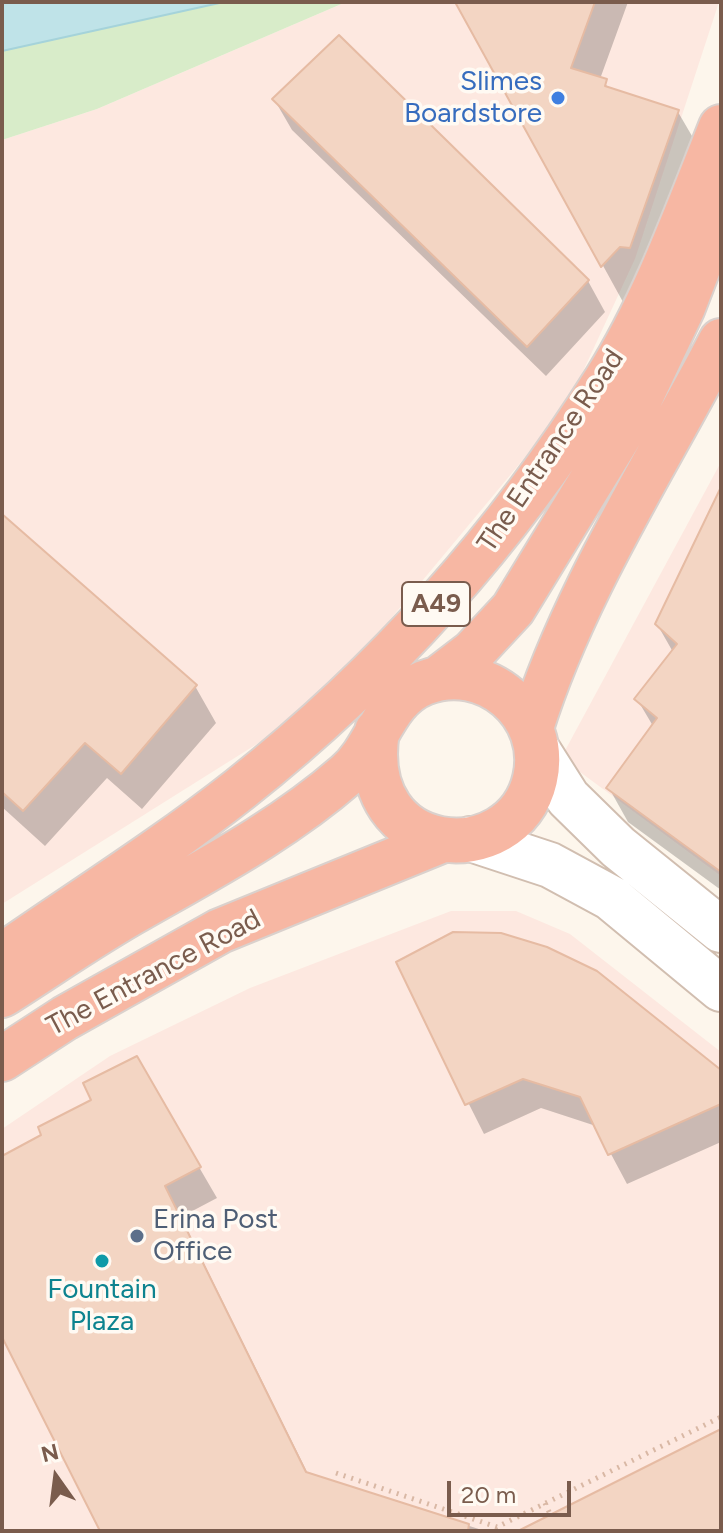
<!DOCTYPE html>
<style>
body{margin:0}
#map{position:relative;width:723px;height:1533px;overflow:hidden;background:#fdf6ec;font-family:Figtree,sans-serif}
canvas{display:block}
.frame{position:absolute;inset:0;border:4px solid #7a5c4d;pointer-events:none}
.north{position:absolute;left:16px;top:1437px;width:80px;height:80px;-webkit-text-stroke:6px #fffaf3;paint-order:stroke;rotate:346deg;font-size:22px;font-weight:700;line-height:32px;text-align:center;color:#7a5c4d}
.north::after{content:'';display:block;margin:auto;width:28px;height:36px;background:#7a5c4d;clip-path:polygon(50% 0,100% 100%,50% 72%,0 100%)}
.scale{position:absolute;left:447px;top:1481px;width:124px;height:36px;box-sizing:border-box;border:4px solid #7a5c4d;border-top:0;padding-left:10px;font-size:24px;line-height:28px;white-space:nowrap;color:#7a5c4d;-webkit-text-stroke:6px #fffaf3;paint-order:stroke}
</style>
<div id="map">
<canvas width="723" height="1533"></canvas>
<div class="frame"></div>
<div class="north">N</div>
<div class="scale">20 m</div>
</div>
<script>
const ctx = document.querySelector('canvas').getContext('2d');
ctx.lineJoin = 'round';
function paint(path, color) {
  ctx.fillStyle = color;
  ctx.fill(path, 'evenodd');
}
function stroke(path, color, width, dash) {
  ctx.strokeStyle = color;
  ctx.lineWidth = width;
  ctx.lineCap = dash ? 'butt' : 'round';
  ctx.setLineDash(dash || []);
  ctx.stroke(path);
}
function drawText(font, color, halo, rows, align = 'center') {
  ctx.font = font + ' Figtree,sans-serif';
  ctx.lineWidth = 7;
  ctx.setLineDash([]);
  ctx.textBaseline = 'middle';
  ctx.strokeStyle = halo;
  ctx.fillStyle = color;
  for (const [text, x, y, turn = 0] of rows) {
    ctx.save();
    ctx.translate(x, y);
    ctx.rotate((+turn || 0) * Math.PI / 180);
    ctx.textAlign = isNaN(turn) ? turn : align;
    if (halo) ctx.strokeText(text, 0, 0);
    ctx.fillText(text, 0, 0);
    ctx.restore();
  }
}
const commercial = new Path2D(`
 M346,2H719L635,259L566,408L319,705L2,904V140L97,109Z
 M721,462V876L561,758Z
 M451,911H516L570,934L721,1052V1531H4L2,1129L110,1056L250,988Z`);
const green = new Path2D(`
 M224,2H346L97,109L2,140V51Z`);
const water = new Path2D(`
 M2,2H224L2,51Z`);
const shadow = new Path2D(`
 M458,2H628L600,79L611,90L678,112L699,148L641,283L623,302Z
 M274,99L588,281L605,312L546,376L292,130Z
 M721,492V890L628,822L609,788L653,726L637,699L673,652L657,624Z
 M2,517L195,686L216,723L142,809L107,778L45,846L2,807Z
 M398,963L721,1072V1142L627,1184L596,1126L541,1108L484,1134Z
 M136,1059L217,1198L181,1217L308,1474L485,1531H102L2,1332V1158L44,1136L94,1101Z`);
const building = new Path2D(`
 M455,2H595L571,68L607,79L605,86L679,110L630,248L620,247L601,267Z
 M339,35L589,280L527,347L272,99Z
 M721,487V872L606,788L657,718L634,699L677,644L655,624Z
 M2,514L197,685L121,774L85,743L23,811L2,792Z
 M453,932L501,933L547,947L597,971L721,1070V1104L608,1155L580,1097L523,1079L465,1105L396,962Z
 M137,1056L201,1167L165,1186L306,1472L469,1524L468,1531H100L2,1337V1156L41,1135L38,1127L91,1100L83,1083Z
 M721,1429V1531H518Z`);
const path = new Path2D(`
 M336,1473L497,1527L721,1417
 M545,1503L550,1514`);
const minor = new Path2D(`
 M537,749L568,798L618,847L721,930
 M471,839L550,865L611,898L721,989`);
const highway = new Path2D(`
 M439,678L473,652L513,609L633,413L683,307L721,208
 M531,728C573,593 656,466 721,341
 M2,956C81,901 164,849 240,789C384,675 508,536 606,380C655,302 687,212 721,127
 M2,995C48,966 93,934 140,908C212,867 284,829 347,774C378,748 383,699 424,683C485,659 550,714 535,779C514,872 356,862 377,731
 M2,1059L65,1018L220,931L443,840`);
const markers = [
 [558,98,8,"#3f7fe0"],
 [137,1236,8,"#5c6f8a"],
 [102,1261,8,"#0f9aa8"]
];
const shields = [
 [436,604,68]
];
const shieldNames = [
 ["A49",436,604]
];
const shopNames = [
 ["Slimes",542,82],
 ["Boardstore",542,114]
];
const streetNames = [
 ["The Entrance Road",551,451,-56],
 ["The Entrance Road",154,973,-28]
];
const serviceNames = [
 ["Erina Post",153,1220],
 ["Office",153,1252]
];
const cultureNames = [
 ["Fountain",102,1290],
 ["Plaza",102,1322]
];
paint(commercial, '#fde8e0');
paint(green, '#d8ecc9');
paint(water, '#bfe3e8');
stroke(water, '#a5d3da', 2);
paint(shadow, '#0003');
paint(building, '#f3d5c3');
stroke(building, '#e6bba3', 2);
stroke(minor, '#d1beb0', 48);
stroke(highway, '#dad1cd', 48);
stroke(path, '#d9b8a5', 5, [2, 6]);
stroke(minor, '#fff', 44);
stroke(highway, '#f7b7a3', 44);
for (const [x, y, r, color] of markers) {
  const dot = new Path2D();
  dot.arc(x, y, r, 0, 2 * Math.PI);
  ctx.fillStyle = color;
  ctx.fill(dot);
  stroke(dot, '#fffaf3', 3);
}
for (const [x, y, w] of shields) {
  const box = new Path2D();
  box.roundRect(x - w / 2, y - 22, w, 44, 6);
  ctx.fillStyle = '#fffaf3';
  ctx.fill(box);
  stroke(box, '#7a5c4d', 2);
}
drawText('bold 26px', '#7a5c4d', null, shieldNames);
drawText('28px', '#366cbe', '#fffaf3', shopNames, 'right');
drawText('28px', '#7a5c4d', '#fffaf3', streetNames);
drawText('28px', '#4e5e75', '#fffaf3', serviceNames, 'left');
drawText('28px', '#0d838f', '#fffaf3', cultureNames);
</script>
